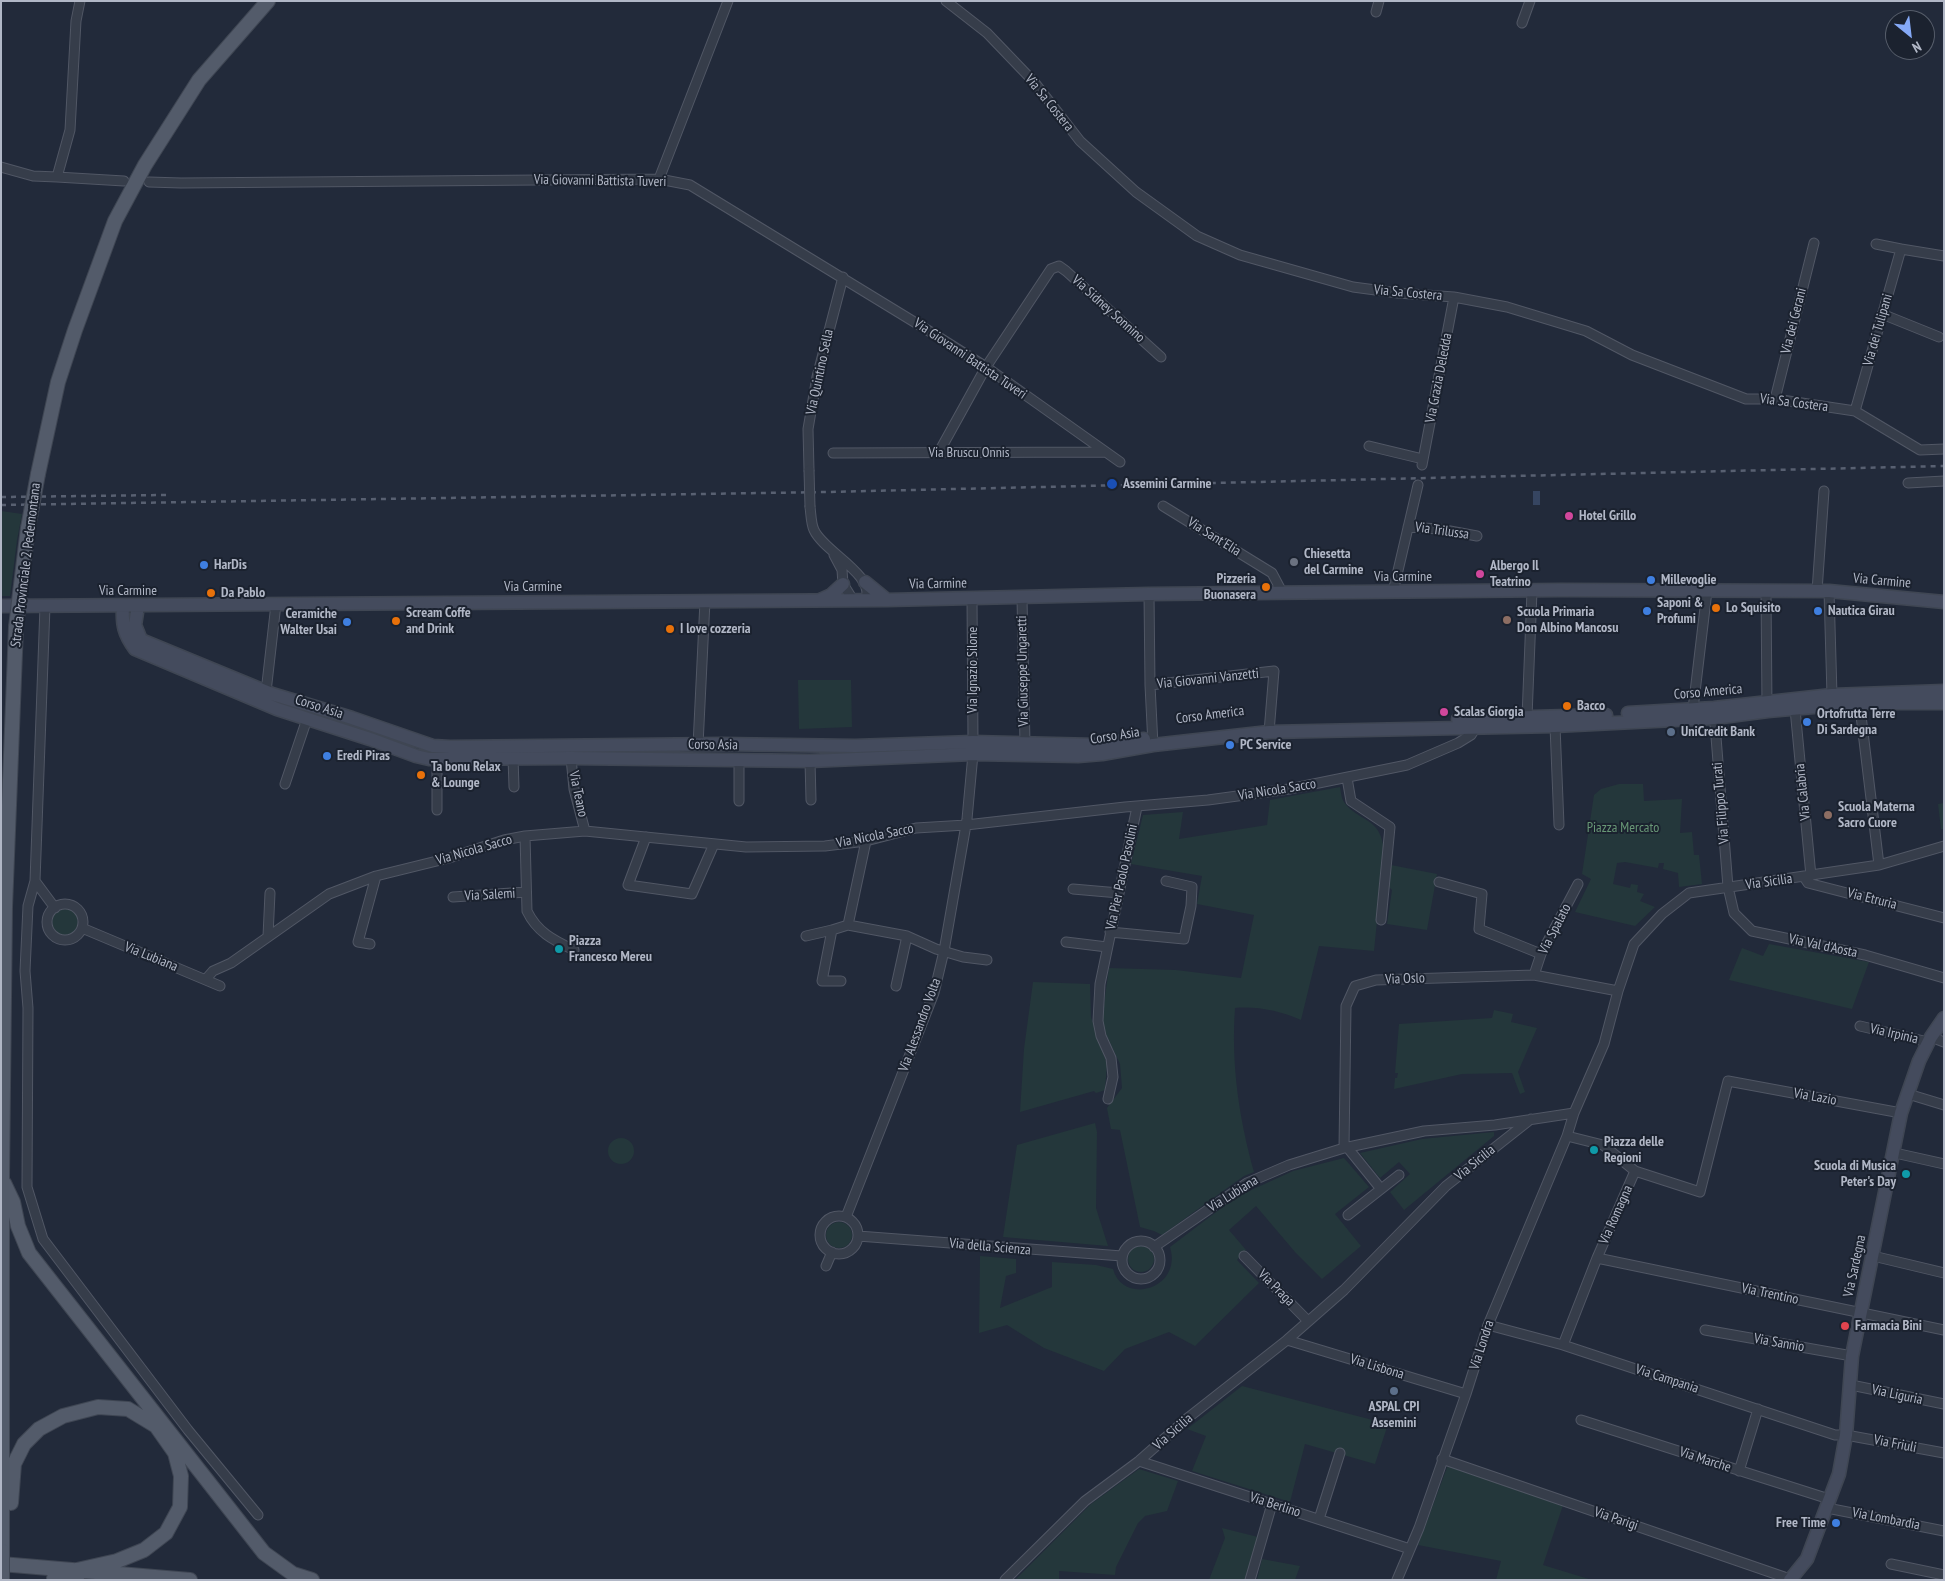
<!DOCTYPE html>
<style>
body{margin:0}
#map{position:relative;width:1945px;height:1581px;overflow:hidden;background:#222a3a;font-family:"PT Sans Narrow",sans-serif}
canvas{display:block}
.frame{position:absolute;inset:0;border:2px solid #b1b7c6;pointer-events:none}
.north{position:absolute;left:1885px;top:10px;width:50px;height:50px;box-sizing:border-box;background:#1b222f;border:1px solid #575e6b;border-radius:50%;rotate:151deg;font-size:14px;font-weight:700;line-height:20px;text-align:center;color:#b1b7c6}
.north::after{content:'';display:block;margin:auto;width:18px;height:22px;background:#85a9f6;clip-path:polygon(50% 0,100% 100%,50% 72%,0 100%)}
</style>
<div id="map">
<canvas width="1945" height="1581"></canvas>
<div class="frame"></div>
<div class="north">N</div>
</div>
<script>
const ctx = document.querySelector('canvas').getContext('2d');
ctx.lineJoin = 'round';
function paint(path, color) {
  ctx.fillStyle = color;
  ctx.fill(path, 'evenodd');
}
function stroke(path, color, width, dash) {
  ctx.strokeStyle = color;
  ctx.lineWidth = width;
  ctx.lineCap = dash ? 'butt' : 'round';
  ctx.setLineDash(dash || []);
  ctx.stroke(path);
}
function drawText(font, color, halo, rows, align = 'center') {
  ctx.font = font + ' "PT Sans Narrow",sans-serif';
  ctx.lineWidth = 4;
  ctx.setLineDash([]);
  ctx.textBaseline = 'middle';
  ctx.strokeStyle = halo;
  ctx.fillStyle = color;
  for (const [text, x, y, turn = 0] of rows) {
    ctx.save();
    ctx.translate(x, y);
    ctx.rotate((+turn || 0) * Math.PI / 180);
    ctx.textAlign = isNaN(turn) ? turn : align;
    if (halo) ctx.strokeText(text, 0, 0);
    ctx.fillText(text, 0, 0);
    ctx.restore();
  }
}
const green = new Path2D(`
 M1,511L22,514L17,540L10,596H1Z
 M798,680H851L852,727L799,729Z
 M1619,784H1643L1644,801L1682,799L1680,833L1692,832L1694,855H1699L1702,884L1679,887L1678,873L1663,869L1664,863H1659L1658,868L1625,862L1617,863L1613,884L1630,888L1631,884L1638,885L1637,892L1644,894L1640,901L1655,907L1635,926L1575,912L1591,879L1582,874L1594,795L1601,789Z
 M1340,787C1341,791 1341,798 1344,802C1359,823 1381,816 1384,851L1374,951L1319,946L1301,1020C1281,1011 1257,1006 1235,1008C1231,1065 1239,1118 1254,1172L1244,1176L1162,1235L1154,1231L1140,1227L1120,1130L1111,1129L1107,1108L1122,1088L1120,1064L1104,1030L1102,1018L1109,968L1176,970L1241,978L1254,915L1197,904L1202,876L1131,864L1143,815L1183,812L1179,839L1267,825L1270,800Z
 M1944,803V829H1941L1938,804Z
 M1391,865L1437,874L1427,930L1387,924L1392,890L1388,886Z
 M52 922a13 13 0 1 1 26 0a13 13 0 1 1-26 0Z
 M1769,944L1869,962L1852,1009L1729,980L1742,948L1763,956Z
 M1033,982L1090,984L1091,1017L1107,1064L1105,1090L1096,1093L1094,1091L1020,1112L1024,1049Z
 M1494,1010L1513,1014L1511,1022L1537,1028L1518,1072L1525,1092L1520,1094L1512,1073L1462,1074L1394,1089L1395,1078H1397L1398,1073H1395L1399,1024L1492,1018Z
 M1095,1123L1097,1132L1096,1208L1108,1246L1003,1237L1017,1145Z
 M1494,1132V1136L1404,1210L1390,1192L1410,1174L1399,1162L1380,1178L1360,1153L1422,1139Z
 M608 1151a13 13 0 1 1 26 0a13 13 0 1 1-26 0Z
 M1344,1158L1369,1187L1335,1214L1361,1246L1322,1279L1295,1252L1256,1206L1229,1230L1246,1250L1237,1260L1259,1283L1195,1346L1169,1332L1125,1349L1104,1371L1044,1348L1007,1325L979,1333L980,1256L1016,1259V1273L1006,1276L1000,1308L1052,1287V1262L1096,1265L1113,1269C1123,1306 1183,1289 1170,1247L1236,1197L1293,1171Z
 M826 1235a13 13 0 1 1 26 0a13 13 0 1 1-26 0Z
 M1128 1259a13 13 0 1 1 26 0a13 13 0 1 1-26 0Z
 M1242,1386L1388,1424L1375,1464L1305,1444L1290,1502L1192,1471L1206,1436L1187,1429Z
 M1448,1465L1563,1505L1543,1565L1592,1580H1496L1501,1561L1418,1545Z
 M1139,1469L1178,1481L1167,1511L1145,1516L1138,1523L1116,1567L1115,1575L1059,1571V1580H1015L1091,1504Z
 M1222,1528L1258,1537L1245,1580H1209L1225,1538Z
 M1262,1559L1300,1566L1295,1580H1257Z`);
const water = new Path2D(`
 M1533,491H1540V505H1533Z`);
const street = new Path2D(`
 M80,1L76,21L70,130L57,177L124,181
 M946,1L987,33L1035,83L1080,141L1136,192L1197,236L1240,255L1353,287L1398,293L1454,297L1507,307L1586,331L1632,355L1746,399H1775L1855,411L1920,450L1944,449
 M1376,12L1379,1
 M1522,23L1530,1
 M1,167L33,176L57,177
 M659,179L728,1
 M149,182L181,183L659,179L690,185L929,331L986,367L1120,462
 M1876,244L1901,249
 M1882,314L1939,337
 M1775,399L1814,243
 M1855,411L1901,249L1944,256
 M1369,446L1423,459
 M939,452L986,367L1051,269L1059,266L1066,271L1161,357
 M833,453L1105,452
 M1422,465L1454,297
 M809,470L808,429L817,377L843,277
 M1908,483L1944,481
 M1163,506L1272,573L1282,592
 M810,507C811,514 811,524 814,530C824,552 875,574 866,600
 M1408,527L1439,529L1477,536
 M834,555L842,570L843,584L853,600
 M1817,591L1824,491
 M1829,591L1832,695
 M1393,592L1418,485
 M1766,592L1767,707
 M1149,594L1150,685L1153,745
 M972,598L973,742
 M1022,598L1025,744
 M45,606L35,881L55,908
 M1150,685L1274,671L1269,732
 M266,692L276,604
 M1859,699L1879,865
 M1693,709L1707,591
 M1795,709L1811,876
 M1714,712L1728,887L1734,913L1752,931L1865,955L1944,978
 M1527,717L1532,591
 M1555,726L1559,825
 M698,745L705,601
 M513,758L514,787
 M571,758L574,789L585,831
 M437,759V810
 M739,761V801
 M810,761L811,800
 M1347,778L1351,801L1390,827L1381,920
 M285,784L307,719
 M525,836L527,911C537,932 553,940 574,950
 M646,837L628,885L692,894L714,844
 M1804,877L1808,883L1944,918
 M35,881L28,906L25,971L28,1008L27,1187L43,1239L188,1430L258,1515
 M1439,882L1482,894L1479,929L1541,954
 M1073,889L1119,893
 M453,897L526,892
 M47 922a18 18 0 1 1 36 0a18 18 0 1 1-36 0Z
 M848,925L866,841
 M82,928L220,986
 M1110,932L1184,939L1191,906L1192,887L1166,881
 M268,936L270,893
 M806,936L832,930
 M1066,942L1107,947
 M370,944L358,942L376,876
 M1534,975L1541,954L1578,884
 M206,979L213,971L231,963L329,894L376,876L449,858L504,840L525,836L585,831L746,847L825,846L866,841L916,828L966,825L1125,807L1208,800L1289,789L1407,765L1458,743L1471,735L1476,727L1475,724
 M841,981H822L832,930L848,925L907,936L936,949L963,957L987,960
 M896,986L907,936
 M1860,1026L1928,1042
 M1931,1037L1944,1042
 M1908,1094L1944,1105
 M1108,1099L1113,1077L1111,1058L1101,1036L1098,1021L1100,984L1137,807
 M1567,1136L1603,1145L1635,1171L1700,1192L1728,1081L1901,1113
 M1347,1147L1381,1189
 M1344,1148L1346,1006L1355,986L1376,980L1534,975L1618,991
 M1895,1153L1944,1164
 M1348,1215L1399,1175
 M820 1235a19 19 0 1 1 38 0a19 19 0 1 1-38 0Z
 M846,1217L934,993L944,951L967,819L973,754
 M858,1236L1122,1256
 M1122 1260a19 19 0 1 1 38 0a19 19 0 1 1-38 0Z
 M1154,1247L1247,1183L1289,1165L1344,1148L1424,1131L1495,1125L1574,1113
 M1244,1256L1308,1321
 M1873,1256L1944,1273
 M1597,1258L1944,1330
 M826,1266L832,1252
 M1488,1325L1563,1345L1835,1435H1846L1944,1453
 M1705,1330L1852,1356
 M1287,1340L1466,1394
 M1563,1345L1597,1258L1635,1171
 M1851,1385L1944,1404
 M1581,1420L1829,1499
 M1442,1459L1790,1579
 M1139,1461L1410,1549
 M1739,1471L1758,1409
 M1827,1508L1944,1531
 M1319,1519L1340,1453
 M1891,1564L1944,1575
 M1005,1580L1085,1501L1139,1461L1189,1417L1287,1340L1344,1290L1446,1186L1531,1119
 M1250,1580L1272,1504
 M1397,1580L1419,1528L1466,1394L1488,1325L1567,1136L1574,1113L1604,1044L1618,991L1634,944L1662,914L1689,893L1879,865L1944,846`);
const secondary = new Path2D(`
 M865,582L887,600
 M820,600L831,595L843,584
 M1,606L887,600L1149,594L1561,590L1829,591L1944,602
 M123,606C122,625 124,634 135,649L277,709L370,739L416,756L429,759L571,758L810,761L973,754L1078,756L1102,754L1153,745L1269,732L1555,726L1714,718L1768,711L1859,703H1944
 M138,606L135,625L141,640L272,694L352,718L433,746L450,747L722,744L855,746L973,742L1095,745L1144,739
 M1628,713L1714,708L1832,695L1944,691
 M1458,719L1606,715
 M1790,1580L1807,1559L1839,1474L1846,1435L1852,1356L1901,1113L1919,1061L1931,1037L1944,1018`);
const primary = new Path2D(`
 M38,474L58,382L75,330L115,221L145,165L199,80L268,1
 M20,593L28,528
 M4,1183L13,1202L18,1226L29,1253L264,1553L293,1574L312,1580
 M11,1503L14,1464L24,1444L39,1429L63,1416L98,1407L128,1409L156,1426L175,1453L181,1476L180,1507L166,1533L144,1550L117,1561L77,1570
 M2,1551V1178L5,907L16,627
 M1,1564L190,1580
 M54,1578L77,1580`);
const rail = new Path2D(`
 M1,497L166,495
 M1,505L826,492L1944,466`);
const streetBridge = new Path2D(`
 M809,470L810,507`);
const primaryBridge = new Path2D(`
 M28,528L38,474
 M16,627L20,593
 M2,1580V1551`);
const markers = [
 [1112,484,6,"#1a4fb4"],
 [1569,516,5,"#d1479c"],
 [1294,562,5,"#6b7280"],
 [204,565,5,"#3f7fe0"],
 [1480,574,5,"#d1479c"],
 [1651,580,5,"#3f7fe0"],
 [1266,587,5,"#e8710a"],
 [211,593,5,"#e8710a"],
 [1716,608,5,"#e8710a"],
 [1647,611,5,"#3f7fe0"],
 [1818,611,5,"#3f7fe0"],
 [1507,620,5,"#8d6e63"],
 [396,621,5,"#e8710a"],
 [347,622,5,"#3f7fe0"],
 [670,629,5,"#e8710a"],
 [1567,706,5,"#e8710a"],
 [1444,712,5,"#d1479c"],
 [1807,722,5,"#3f7fe0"],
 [1671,732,5,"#5c6f8a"],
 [1230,745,5,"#3f7fe0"],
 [327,756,5,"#3f7fe0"],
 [421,775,5,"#e8710a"],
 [1828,815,5,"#8d6e63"],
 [559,949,5,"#0f9aa8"],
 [1594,1150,5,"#0f9aa8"],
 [1906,1174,5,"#0f9aa8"],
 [1845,1326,5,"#e0444e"],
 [1394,1391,5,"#5c6f8a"],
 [1836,1523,5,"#3f7fe0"]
];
const streetNames = [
 ["Via Sa Costera",1049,103,51],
 ["Via Giovanni Battista Tuveri",600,181,1],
 ["Via Sa Costera",1408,293,5],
 ["Via Sidney Sonnino",1108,309,42],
 ["Via dei Gerani",1794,321,-76],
 ["Via dei Tulipani",1878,330,-74],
 ["Via Giovanni Battista Tuveri",970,359,34],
 ["Via Quintino Sella",820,372,-78],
 ["Via Grazia Deledda",1439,378,-79],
 ["Via Sa Costera",1794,403,7],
 ["Via Bruscu Onnis",969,453],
 ["Via Trilussa",1442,531,8],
 ["Via Sant'Elia",1214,537,32],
 ["Strada Provinciale 2 Pedemontana",26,565,-83],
 ["Via Carmine",1403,577],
 ["Via Carmine",1882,581,5],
 ["Via Carmine",938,584,-1],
 ["Via Carmine",533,587],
 ["Via Carmine",128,591],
 ["Via Ignazio Silone",973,670,-90],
 ["Via Giuseppe Ungaretti",1023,671,-91],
 ["Via Giovanni Vanzetti",1208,679,-6],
 ["Corso America",1708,692,-5],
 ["Corso Asia",319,707,18],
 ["Corso America",1210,715,-7],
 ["Corso Asia",1115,736,-9],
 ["Corso Asia",713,745,1],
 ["Via Nicola Sacco",1277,790,-9],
 ["Via Calabria",1803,792,-96],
 ["Via Teano",578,794,78],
 ["Via Filippo Turati",1721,803,-95],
 ["Via Nicola Sacco",875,836,-11],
 ["Via Nicola Sacco",474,850,-16],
 ["Via Pier Paolo Pasolini",1122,877,-78],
 ["Via Sicilia",1769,882,-8],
 ["Via Salemi",490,895,-3],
 ["Via Etruria",1872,899,14],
 ["Via Spalato",1555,929,-63],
 ["Via Val d'Aosta",1823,946,12],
 ["Via Lubiana",151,957,22],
 ["Via Oslo",1405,979,-2],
 ["Via Alessandro Volta",920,1025,-70],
 ["Via Irpinia",1894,1034,13],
 ["Via Lazio",1815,1097,10],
 ["Via Sicilia",1475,1163,-39],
 ["Via Lubiana",1233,1194,-32],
 ["Via Romagna",1616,1215,-66],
 ["Via della Scienza",990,1247,5],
 ["Via Sardegna",1855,1266,-78],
 ["Via Praga",1276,1288,45],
 ["Via Trentino",1770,1294,12],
 ["Via Sannio",1779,1343,10],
 ["Via Londra",1482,1345,-72],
 ["Via Lisbona",1377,1367,17],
 ["Via Campania",1667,1379,18],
 ["Via Liguria",1897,1395,12],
 ["Via Sicilia",1173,1432,-41],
 ["Via Friuli",1895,1444,11],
 ["Via Marche",1705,1460,18],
 ["Via Berlino",1275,1505,18],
 ["Via Parigi",1616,1519,19],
 ["Via Lombardia",1886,1519,11]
];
const poiNames = [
 ["Assemini Carmine",1123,484],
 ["Hotel Grillo",1579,516],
 ["Chiesetta",1304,554],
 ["del Carmine",1304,570],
 ["HarDis",214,565],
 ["Albergo Il",1490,566],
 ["Teatrino",1490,582],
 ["Pizzeria",1256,579,"right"],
 ["Buonasera",1256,595,"right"],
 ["Millevoglie",1661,580],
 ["Da Pablo",221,593],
 ["Saponi &",1657,603],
 ["Profumi",1657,619],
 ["Lo Squisito",1726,608],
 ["Nautica Girau",1828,611],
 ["Scuola Primaria",1517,612],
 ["Don Albino Mancosu",1517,628],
 ["Scream Coffe",406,613],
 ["and Drink",406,629],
 ["Ceramiche",337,614,"right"],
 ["Walter Usai",337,630,"right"],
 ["I love cozzeria",680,629],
 ["Bacco",1577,706],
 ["Scalas Giorgia",1454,712],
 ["Ortofrutta Terre",1817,714],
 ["Di Sardegna",1817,730],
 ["UniCredit Bank",1681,732],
 ["PC Service",1240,745],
 ["Eredi Piras",337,756],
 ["Ta bonu Relax",431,767],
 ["& Lounge",431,783],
 ["Scuola Materna",1838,807],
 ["Sacro Cuore",1838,823],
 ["Piazza",569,941],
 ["Francesco Mereu",569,957],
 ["Piazza delle",1604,1142],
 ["Regioni",1604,1158],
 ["Scuola di Musica",1896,1166,"right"],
 ["Peter's Day",1896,1182,"right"],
 ["Farmacia Bini",1855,1326],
 ["ASPAL CPI",1394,1407,"center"],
 ["Assemini",1394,1423,"center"],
 ["Free Time",1826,1523,"right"]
];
const parkNames = [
 ["Piazza Mercato",1623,828]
];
paint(green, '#24373b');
paint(water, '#364561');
stroke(street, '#515765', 11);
stroke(secondary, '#3f4653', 15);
stroke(primary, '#3f4653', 16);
stroke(street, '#363d4a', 9);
stroke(secondary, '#444b5d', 12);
stroke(primary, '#535b6a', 14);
stroke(rail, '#586071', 2.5, [5, 5]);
stroke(streetBridge, '#515765', 11, []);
stroke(primaryBridge, '#3f4653', 16, []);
stroke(streetBridge, '#363d4a', 9);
stroke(primaryBridge, '#535b6a', 14);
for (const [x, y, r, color] of markers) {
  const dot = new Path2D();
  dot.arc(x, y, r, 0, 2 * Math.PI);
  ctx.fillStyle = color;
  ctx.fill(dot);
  stroke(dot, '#1b222f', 2);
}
drawText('14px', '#b1b7c6', '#1b222f', streetNames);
drawText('bold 14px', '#b1b7c6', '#1b222f', poiNames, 'left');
drawText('14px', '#689776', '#1b222f', parkNames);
</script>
